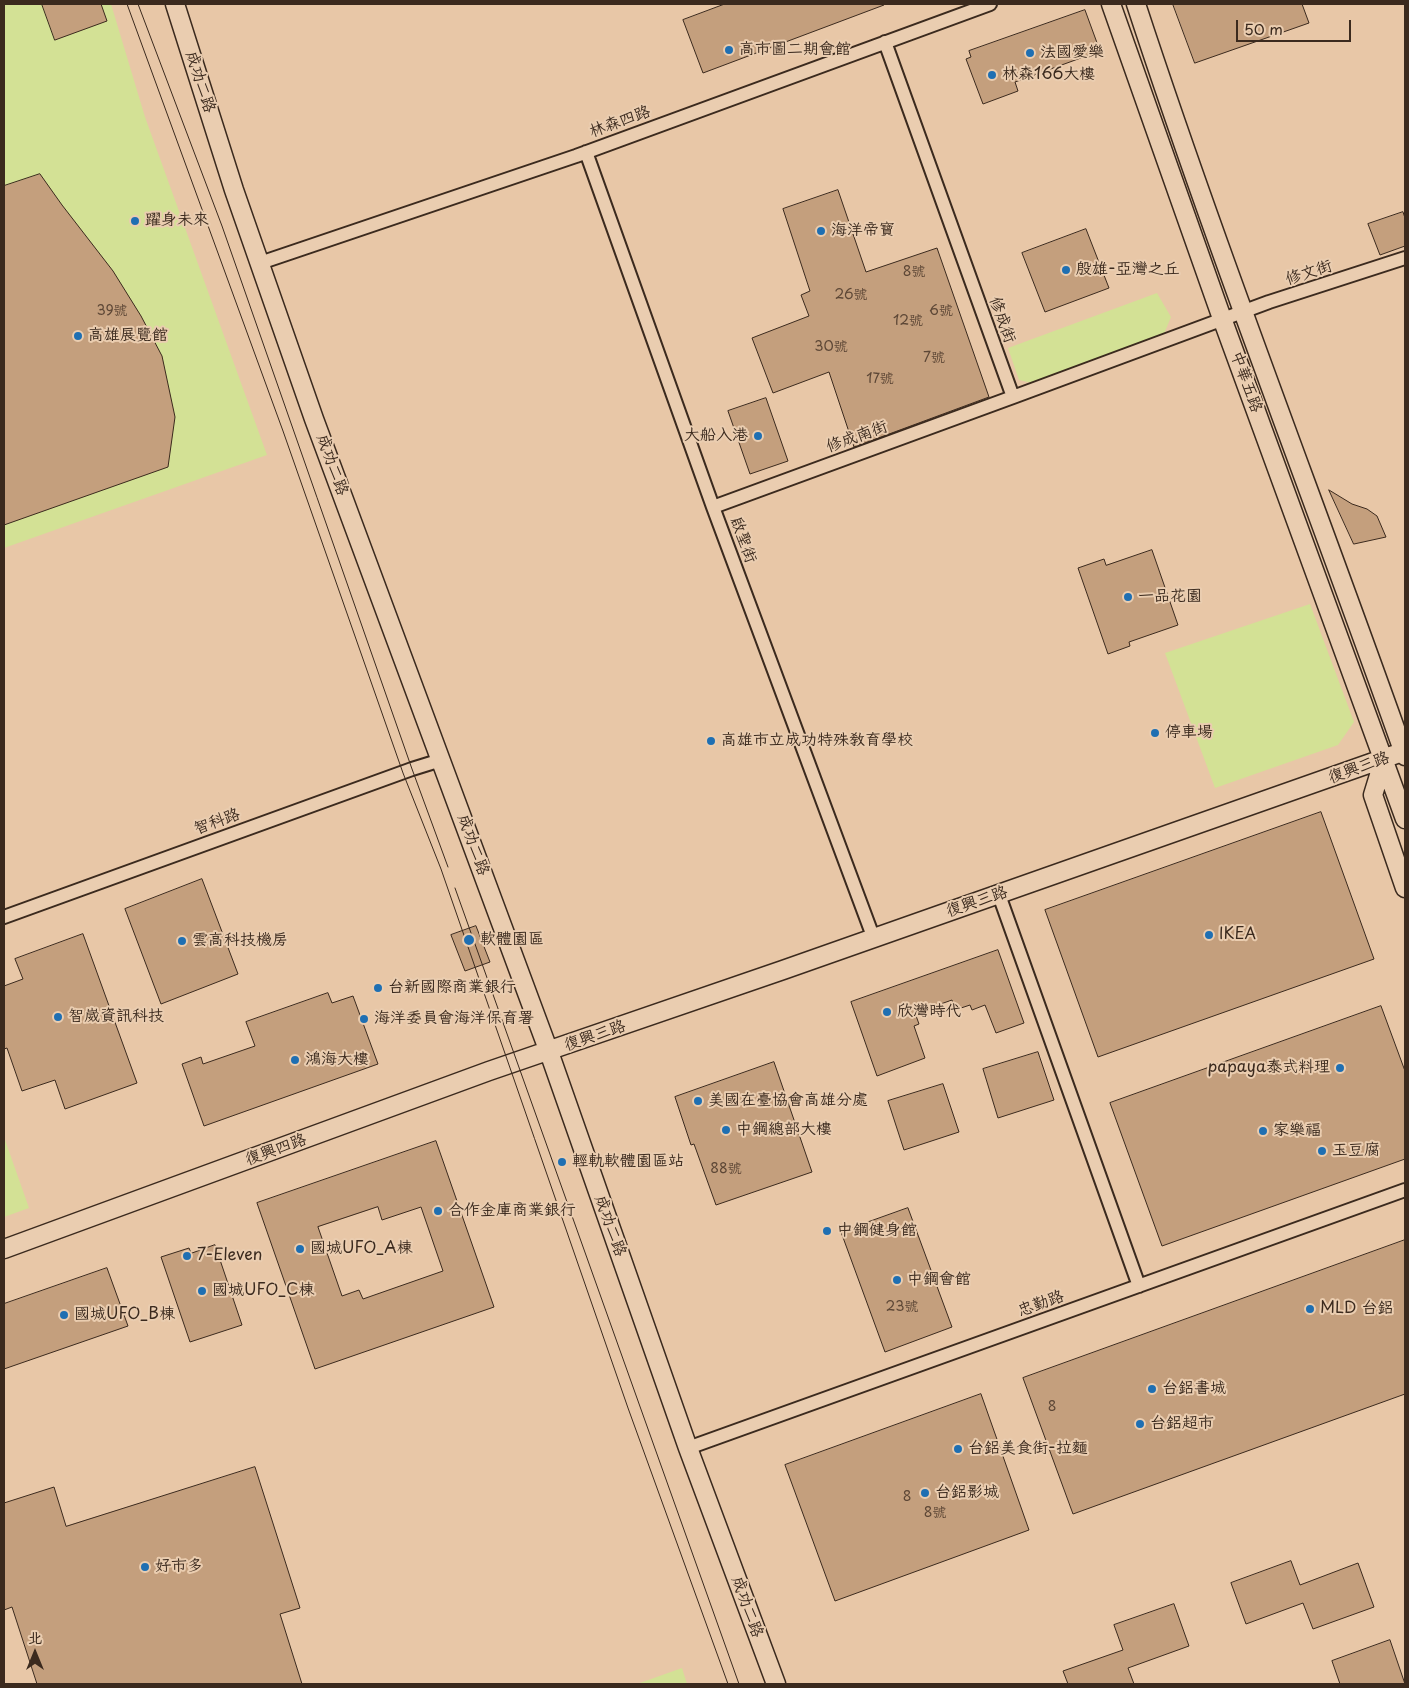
<!DOCTYPE html>
<meta charset="utf-8">
<style>
body{margin:0}
#map{position:relative;width:1409px;height:1688px;overflow:hidden;background:#e8c7a7;font-family:"Playpen Sans","LXGW WenKai TC",sans-serif}
canvas{display:block}
.frame{position:absolute;inset:0;border:5px solid #3b2a1e;pointer-events:none}
.north{position:absolute;left:10px;top:1628px;width:50px;height:50px;-webkit-text-stroke:4px #eacdb0;paint-order:stroke;rotate:0deg;font-size:14px;font-weight:700;line-height:20px;text-align:center;color:#3b2a1e}
.north::after{content:'';display:block;margin:auto;width:18px;height:22px;background:#3b2a1e;clip-path:polygon(50% 0,100% 100%,50% 72%,0 100%)}
.scale{position:absolute;left:1236px;top:20px;width:115px;height:22px;box-sizing:border-box;border:2px solid #3b2a1e;border-top:0;padding-left:6px;font-size:15px;line-height:18px;white-space:nowrap;color:#3b2a1e;-webkit-text-stroke:4px #eacdb0;paint-order:stroke}
</style>
<div id="map">
<canvas width="1409" height="1688"></canvas>
<div class="frame"></div>
<div class="north">北</div>
<div class="scale">50 m</div>
</div>
<script>
const ctx = document.querySelector('canvas').getContext('2d');
ctx.lineJoin = 'round';
function paint(path, color) {
  ctx.fillStyle = color;
  ctx.fill(path, 'evenodd');
}
function stroke(path, color, width, dash) {
  ctx.strokeStyle = color;
  ctx.lineWidth = width;
  ctx.lineCap = dash ? 'butt' : 'round';
  ctx.setLineDash(dash || []);
  ctx.stroke(path);
}
function drawText(font, color, halo, rows, align = 'center') {
  ctx.font = font + ' "Playpen Sans","LXGW WenKai TC",sans-serif';
  ctx.lineWidth = 4;
  ctx.setLineDash([]);
  ctx.textBaseline = 'middle';
  ctx.strokeStyle = halo;
  ctx.fillStyle = color;
  for (const [text, x, y, turn = 0] of rows) {
    ctx.save();
    ctx.translate(x, y);
    ctx.rotate((+turn || 0) * Math.PI / 180);
    ctx.textAlign = isNaN(turn) ? turn : align;
    if (halo) ctx.strokeText(text, 0, 0);
    ctx.fillText(text, 0, 0);
    ctx.restore();
  }
}
const green = new Path2D(`
 M4,4H111L145,117L267,455L4,548Z
 M1157,293L1171,317L1164,334L1032,383L1019,380L1008,348Z
 M1310,604L1354,722L1338,745L1215,788L1165,653Z
 M4,1137L29,1208L4,1217Z
 M682,1668L687,1684H636H637Z`);
const building = new Path2D(`
 M42,4H101L107,21L55,40Z
 M725,4H883L884,5L703,73L683,20Z
 M1173,4H1302L1309,23L1195,63Z
 M1085,10L1100,51L1015,82L1018,91L983,104L966,59L971,57L969,51Z
 M40,174L62,205L113,271L141,316L162,356L175,417L168,467L4,525V186Z
 M838,190L866,272L937,248L989,397L854,447L829,372L773,393L752,338L809,316L801,295L810,291L783,209Z
 M1403,212L1405,218V246L1380,255L1368,224Z
 M1086,229L1109,288L1045,312L1022,253Z
 M766,398L788,461L750,474L728,411Z
 M1329,490L1352,504L1367,509L1377,516L1386,537L1354,544Z
 M1152,550L1178,625L1129,642L1130,646L1108,654L1078,568L1104,559L1106,565Z
 M1321,812L1374,959L1098,1057L1045,910Z
 M202,879L238,974L161,1004L125,909Z
 M476,926L490,962L465,971L451,935Z
 M83,934L137,1083L65,1109L55,1080L22,1091L7,1048L4,1049V986L23,979L15,959Z
 M998,950L1024,1023L996,1033L985,1005L972,1010L970,1005L955,1010L952,1000L915,1013L919,1024L914,1026L925,1058L877,1076L851,1002Z
 M328,993L332,1003L353,996L378,1064L204,1126L182,1064L201,1057L203,1064L255,1046L246,1022Z
 M1381,1006L1405,1071V1159L1162,1246L1110,1103Z
 M1038,1052L1054,1100L998,1118L983,1069Z
 M774,1062L812,1172L716,1205L694,1144L691,1145L675,1097Z
 M943,1084L959,1132L904,1150L888,1101Z
 M436,1141L494,1307L315,1369L257,1203ZM378,1207L382,1220L421,1207L443,1271L363,1299L359,1290L342,1296L318,1227Z
 M908,1208L952,1327L885,1352L841,1232Z
 M1405,1240V1394L1073,1514L1023,1378Z
 M215,1245L242,1325L190,1342L161,1257L189,1248L191,1253Z
 M107,1268L128,1326L4,1369V1304Z
 M981,1394L1029,1530L835,1601L785,1465Z
 M255,1467L300,1608L280,1614L302,1684H37L12,1607L4,1610V1503L54,1487L66,1526Z
 M1291,1561L1300,1585L1358,1563L1374,1607L1313,1629L1303,1603L1246,1624L1231,1583Z
 M1174,1604L1189,1646L1128,1668L1134,1684H1068L1063,1671L1123,1650L1114,1625Z
 M1390,1640L1405,1684H1340L1332,1661Z`);
const street = new Path2D(`
 M885,42L1013,397L1269,302L1405,258
 M586,152L713,507L874,939
 M260,263L576,156L990,4
 M713,507L1013,397
 M999,895L1139,1286
 M4,917L412,769L441,760
 M688,1448L1405,1190`);
const secondary = new Path2D(`
 M175,4L234,190L314,419L549,1052L688,1448L776,1684
 M1111,4L1219,310L1405,819
 M1136,4C1219,257 1316,505 1405,756
 M1384,759L1373,795L1405,888
 M4,1249L489,1071L783,970L1405,751`);
const tram = new Path2D(`
 M127,4L283,431L403,773L441,869L628,1408L728,1684
 M138,4L222,226L412,769L448,867
 M455,888L739,1684`);
const markers = [
 [729,50,5,"#1f6fb2"],
 [1030,53,5,"#1f6fb2"],
 [992,75,5,"#1f6fb2"],
 [135,221,5,"#1f6fb2"],
 [821,231,5,"#1f6fb2"],
 [1066,270,5,"#1f6fb2"],
 [78,336,5,"#1f6fb2"],
 [758,436,5,"#1f6fb2"],
 [1128,597,5,"#1f6fb2"],
 [1155,733,5,"#1f6fb2"],
 [711,741,5,"#1f6fb2"],
 [1209,935,5,"#1f6fb2"],
 [469,940,6,"#1f6fb2"],
 [182,941,5,"#1f6fb2"],
 [378,988,5,"#1f6fb2"],
 [887,1012,5,"#1f6fb2"],
 [58,1017,5,"#1f6fb2"],
 [364,1019,5,"#1f6fb2"],
 [295,1060,5,"#1f6fb2"],
 [1340,1068,5,"#1f6fb2"],
 [698,1101,5,"#1f6fb2"],
 [726,1130,5,"#1f6fb2"],
 [1263,1131,5,"#1f6fb2"],
 [1322,1151,5,"#1f6fb2"],
 [562,1162,5,"#1f6fb2"],
 [438,1211,5,"#1f6fb2"],
 [827,1231,5,"#1f6fb2"],
 [300,1249,5,"#1f6fb2"],
 [187,1256,5,"#1f6fb2"],
 [897,1280,5,"#1f6fb2"],
 [202,1291,5,"#1f6fb2"],
 [1310,1309,5,"#1f6fb2"],
 [64,1315,5,"#1f6fb2"],
 [1152,1389,5,"#1f6fb2"],
 [1140,1424,5,"#1f6fb2"],
 [958,1449,5,"#1f6fb2"],
 [925,1493,5,"#1f6fb2"],
 [145,1567,5,"#1f6fb2"]
];
const numberNames = [
 ["8號",914,272],
 ["26號",851,295],
 ["39號",112,311],
 ["6號",941,311],
 ["12號",908,321],
 ["30號",831,347],
 ["7號",934,358],
 ["17號",880,379],
 ["88號",726,1169],
 ["23號",902,1307],
 ["8",1052,1407],
 ["8",907,1497],
 ["8號",935,1513]
];
const poiNames = [
 ["高市圖二期會館",739,50],
 ["法國愛樂",1040,53],
 ["林森166大樓",1002,75],
 ["躍身未來",145,221],
 ["海洋帝寶",831,231],
 ["殷雄-亞灣之丘",1076,270],
 ["高雄展覽館",88,336],
 ["大船入港",748,436,"right"],
 ["一品花園",1138,597],
 ["停車場",1165,733],
 ["高雄市立成功特殊教育學校",721,741],
 ["IKEA",1219,935],
 ["軟體園區",480,940],
 ["雲高科技機房",192,941],
 ["台新國際商業銀行",388,988],
 ["欣灣時代",897,1012],
 ["智崴資訊科技",68,1017],
 ["海洋委員會海洋保育署",374,1019],
 ["鴻海大樓",305,1060],
 ["papaya泰式料理",1330,1068,"right"],
 ["美國在臺協會高雄分處",708,1101],
 ["中鋼總部大樓",736,1130],
 ["家樂福",1273,1131],
 ["玉豆腐",1332,1151],
 ["輕軌軟體園區站",572,1162],
 ["合作金庫商業銀行",448,1211],
 ["中鋼健身館",837,1231],
 ["國城UFO_A棟",310,1249],
 ["7-Eleven",197,1256],
 ["中鋼會館",907,1280],
 ["國城UFO_C棟",212,1291],
 ["MLD 台鋁",1320,1309],
 ["國城UFO_B棟",74,1315],
 ["台鋁書城",1162,1389],
 ["台鋁超市",1150,1424],
 ["台鋁美食街-拉麵",968,1449],
 ["台鋁影城",935,1493],
 ["好市多",155,1567]
];
const streetNames = [
 ["成功二路",200,82,72],
 ["林森四路",620,122,-20],
 ["修文街",1309,273,-18],
 ["修成街",1002,320,70],
 ["中華五路",1246,382,70],
 ["修成南街",857,437,-20],
 ["成功二路",332,465,70],
 ["啟聖街",743,540,70],
 ["復興三路",1359,768,-20],
 ["智科路",217,822,-20],
 ["成功二路",473,845,70],
 ["復興三路",977,902,-19],
 ["復興三路",595,1036,-19],
 ["復興四路",276,1150,-20],
 ["成功二路",610,1226,70],
 ["忠勤路",1041,1304,-20],
 ["成功二路",747,1607,70]
];
paint(green, '#d3e195');
paint(building, '#c49f7d');
stroke(building, '#3b2a1e', 1);
stroke(street, '#3b2a1e', 16);
stroke(secondary, '#3b2a1e', 21);
stroke(street, '#eacdb0', 12);
stroke(secondary, '#eacdb0', 18);
stroke(tram, '#3b2a1e', 1);
for (const [x, y, r, color] of markers) {
  const dot = new Path2D();
  dot.arc(x, y, r, 0, 2 * Math.PI);
  ctx.fillStyle = color;
  ctx.fill(dot);
  stroke(dot, '#eacdb0', 2);
}
drawText('14px', '#5d4736', null, numberNames);
drawText('16px', '#3b2a1e', '#eacdb0', poiNames, 'left');
drawText('16px', '#3b2a1e', '#eacdb0', streetNames);
</script>
